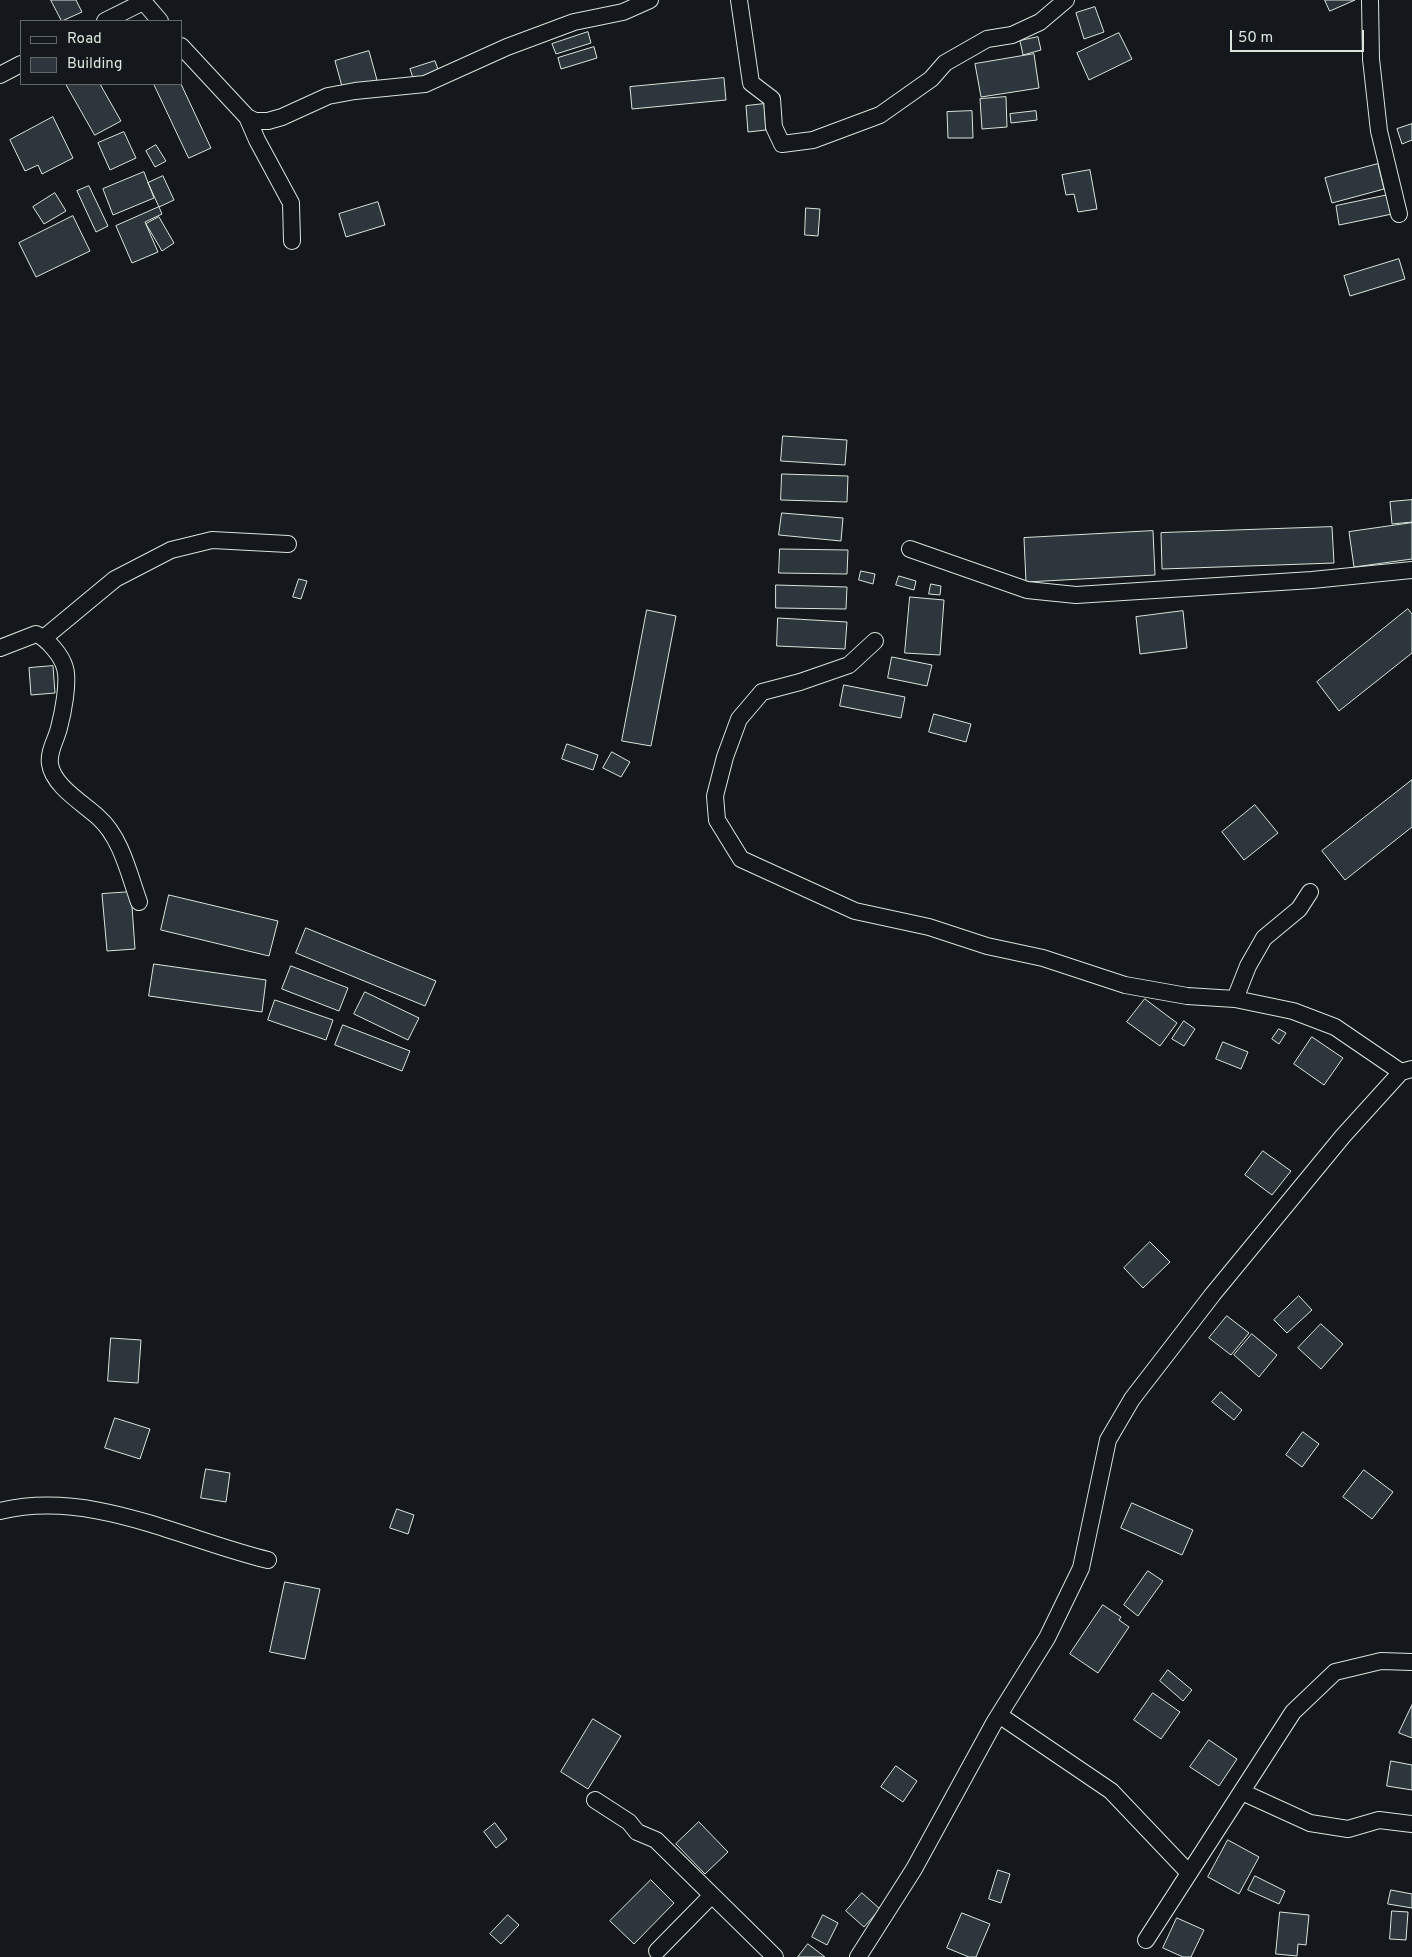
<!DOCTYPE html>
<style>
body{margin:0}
#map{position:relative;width:1412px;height:1957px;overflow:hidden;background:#14181c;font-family:Overpass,sans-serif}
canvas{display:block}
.legend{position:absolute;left:20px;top:20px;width:162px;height:65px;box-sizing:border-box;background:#14181c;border:1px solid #626a69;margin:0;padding:6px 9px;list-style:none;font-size:15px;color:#d8e6dc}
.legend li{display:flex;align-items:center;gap:10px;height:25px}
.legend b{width:25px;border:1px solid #626a69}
.scale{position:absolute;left:1230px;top:30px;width:134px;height:22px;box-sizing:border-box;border:2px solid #d8e6dc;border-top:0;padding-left:6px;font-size:15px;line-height:18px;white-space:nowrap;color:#d8e6dc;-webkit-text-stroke:4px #14181c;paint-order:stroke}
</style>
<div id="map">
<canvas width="1412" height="1957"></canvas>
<ul class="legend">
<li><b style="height:6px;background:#14181c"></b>Road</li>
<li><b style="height:14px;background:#2c363c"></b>Building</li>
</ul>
<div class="scale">50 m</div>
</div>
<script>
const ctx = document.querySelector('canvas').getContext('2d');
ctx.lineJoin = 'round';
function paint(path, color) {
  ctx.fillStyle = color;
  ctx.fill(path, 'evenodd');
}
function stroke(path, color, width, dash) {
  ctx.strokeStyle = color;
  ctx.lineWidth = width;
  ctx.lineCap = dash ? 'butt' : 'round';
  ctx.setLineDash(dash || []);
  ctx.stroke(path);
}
const building = new Path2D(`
 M51,0H76L82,12L62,21Z
 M1325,0H1355L1330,11Z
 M1095,7L1104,32L1084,39L1076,13Z
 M588,32L591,43L556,54L552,44Z
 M1119,33L1132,59L1089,80L1077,53Z
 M1038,37L1041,50L1023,55L1020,41Z
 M594,47L597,58L561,69L558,58Z
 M369,51L377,80L343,90L335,61Z
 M1034,54L1039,88L981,97L975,64Z
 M435,61L439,72L414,81L410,69Z
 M724,78L726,100L632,109L630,87Z
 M66,84H100L121,121L95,135Z
 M154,84H181L211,148L189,158Z
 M1006,97L1007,127L982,129L980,99Z
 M764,104L766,130L748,132L746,106Z
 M972,111L973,138H948L947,112Z
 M1036,111L1037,120L1011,123L1010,114Z
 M53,117L73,158L42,174L38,165L25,171L10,140Z
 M1412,124V140L1402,144L1397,129Z
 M124,132L136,158L110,170L98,143Z
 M156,145L166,161L155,167L146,151Z
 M1378,164L1384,189L1332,203L1325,178Z
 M1090,170L1097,209L1078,212L1074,194L1066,195L1062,175Z
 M144,172L154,198L113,215L103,189Z
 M163,176L174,200L159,207L148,183Z
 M89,186L108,226L96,232L77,191Z
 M55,193L66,211L44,224L33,207Z
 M1393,194L1397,213L1339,225L1336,206Z
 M378,202L385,225L346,237L339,214Z
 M159,207L162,214L145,222L158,252L132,263L116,226Z
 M806,208L820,209L818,236L805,235Z
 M73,216L90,251L36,277L19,243Z
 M159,217L174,243L162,251L146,224Z
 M1399,259L1405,279L1350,296L1344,276Z
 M783,436L847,440L845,465L781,461Z
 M782,474L848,476L847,502L781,500Z
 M1412,500V522L1392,524L1390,502Z
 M782,513L843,518L841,541L779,535Z
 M1412,523V559L1354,567L1349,532Z
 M1332,527L1334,563L1162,569L1161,533Z
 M1153,531L1155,575L1026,582L1024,538Z
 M780,549L848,550L847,574L779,573Z
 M861,571L875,574L873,584L859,580Z
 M899,576L916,581L914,590L896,585Z
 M299,579L307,581L301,599L293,597Z
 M931,584L941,586L940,595L929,594Z
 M776,585L847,587L846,609L776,608Z
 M910,597L944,600L940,655L905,653Z
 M1408,609L1412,614V653L1339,711L1317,682Z
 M647,610L676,616L651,746L622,741Z
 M1183,611L1187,648L1140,654L1136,617Z
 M778,618L847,622L845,649L777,646Z
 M892,657L932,665L927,686L888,678Z
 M53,666L55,693L31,695L29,668Z
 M844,685L905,697L901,718L840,706Z
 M934,714L971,724L966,742L929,732Z
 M567,744L598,755L593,770L562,759Z
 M612,752L630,762L621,777L603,768Z
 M1412,780V827L1345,880L1322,851Z
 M1255,805L1278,833L1244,860L1222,832Z
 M131,892L135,949L107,951L102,894Z
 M169,895L278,921L269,956L161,930Z
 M306,928L436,981L425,1006L296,953Z
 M154,964L266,980L262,1012L149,996Z
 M291,966L348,988L339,1011L282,989Z
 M365,992L419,1018L408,1040L354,1014Z
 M1145,999L1177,1023L1160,1046L1127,1022Z
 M275,1000L333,1020L326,1040L268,1020Z
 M1184,1021L1195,1029L1184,1046L1172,1039Z
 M343,1025L410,1051L402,1071L335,1045Z
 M1279,1029L1286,1033L1279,1044L1272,1039Z
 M1312,1037L1343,1058L1324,1085L1294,1064Z
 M1223,1042L1248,1052L1241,1069L1216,1059Z
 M1263,1151L1291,1171L1272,1195L1245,1175Z
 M1150,1242L1170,1262L1143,1288L1124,1268Z
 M1299,1296L1312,1310L1287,1333L1274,1320Z
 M1227,1316L1249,1333L1231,1355L1209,1338Z
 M1321,1324L1343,1344L1321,1369L1298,1348Z
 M1252,1334L1277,1355L1259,1377L1234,1355Z
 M111,1338L141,1340L138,1383L108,1381Z
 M1221,1392L1242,1410L1234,1420L1212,1402Z
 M115,1418L150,1429L140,1459L105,1448Z
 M1303,1432L1319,1444L1302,1467L1286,1455Z
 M206,1469L230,1473L226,1502L201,1498Z
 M1364,1470L1393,1492L1372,1519L1343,1497Z
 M1132,1503L1193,1530L1182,1555L1121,1528Z
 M397,1509L414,1515L408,1534L390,1528Z
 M1148,1571L1163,1581L1138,1616L1124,1605Z
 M285,1582L320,1589L305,1659L270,1652Z
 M1103,1605L1121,1617L1119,1620L1129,1627L1098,1673L1070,1654Z
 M1168,1670L1192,1690L1183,1701L1160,1681Z
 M1153,1693L1180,1712L1161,1739L1134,1720Z
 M1412,1705V1738L1399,1733Z
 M593,1719L621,1736L588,1789L561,1772Z
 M1209,1740L1237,1759L1219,1786L1190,1767Z
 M1391,1761L1412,1765V1790L1387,1786Z
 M896,1766L917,1781L903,1802L881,1787Z
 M699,1822L728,1852L705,1874L676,1844Z
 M495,1823L507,1839L496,1848L484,1832Z
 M1228,1840L1259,1857L1239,1894L1208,1877Z
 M998,1870L1010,1874L1001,1903L989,1899Z
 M1255,1876L1285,1891L1279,1904L1248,1890Z
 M651,1880L674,1903L634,1944L610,1921Z
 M1391,1890L1412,1894V1908L1388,1904Z
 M862,1893L880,1909L864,1927L846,1911Z
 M1392,1911L1408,1912L1406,1940L1390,1939Z
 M1280,1912L1309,1915L1306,1945L1298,1944L1297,1956L1276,1954Z
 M962,1913L990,1924L976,1957H969L947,1948Z
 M508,1915L519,1925L501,1944L490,1934Z
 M823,1915L838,1923L827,1945L812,1937Z
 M1177,1918L1204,1930L1191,1957H1183L1163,1948Z
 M808,1944L825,1957H798Z`);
const minor = new Path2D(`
 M142,0L160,21
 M739,0L751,83L772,99L774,127L782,144L813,140L880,115L931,79L945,63L987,39L1012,35L1040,22L1066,0
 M1370,0L1371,59L1379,131L1399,214
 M105,21L143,2
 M181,46L247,117L255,121H268L282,117L328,96L355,91L425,84L507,47L574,22L623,12L650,0
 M0,75L21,64
 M247,117L257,140L291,203L292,241
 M910,549L1027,590L1076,595L1312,580L1412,570
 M45,637L115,579L171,550L212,540L288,544
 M875,641L849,665L800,682L762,692L739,719L725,757L715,796L717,820L741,859L855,911L929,927L987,946L1043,958L1125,985L1187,996L1235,999
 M0,648L36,634C47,638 62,656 65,668C69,682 63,713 59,728C56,740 48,752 50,764C53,786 83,803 98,817C121,837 129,874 139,902
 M1310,892L1299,909L1264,938L1248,966L1235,999L1293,1011L1335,1027L1401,1072
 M0,1511C91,1489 181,1539 268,1560
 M999,1715L1111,1791L1189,1873
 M1242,1792L1310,1823L1348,1829L1379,1820L1412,1824
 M595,1800L629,1822L637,1832L656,1840L775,1957
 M1146,1940L1293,1712L1335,1672L1381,1661L1412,1662
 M657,1951L712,1895
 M858,1957L914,1869L994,1723L1047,1638L1081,1568L1108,1440L1132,1399L1213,1294L1343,1136L1401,1072L1412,1069`);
paint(building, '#2c363c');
stroke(building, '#d8e6dc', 1);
stroke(minor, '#d8e6dc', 18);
stroke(minor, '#14181c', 16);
</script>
